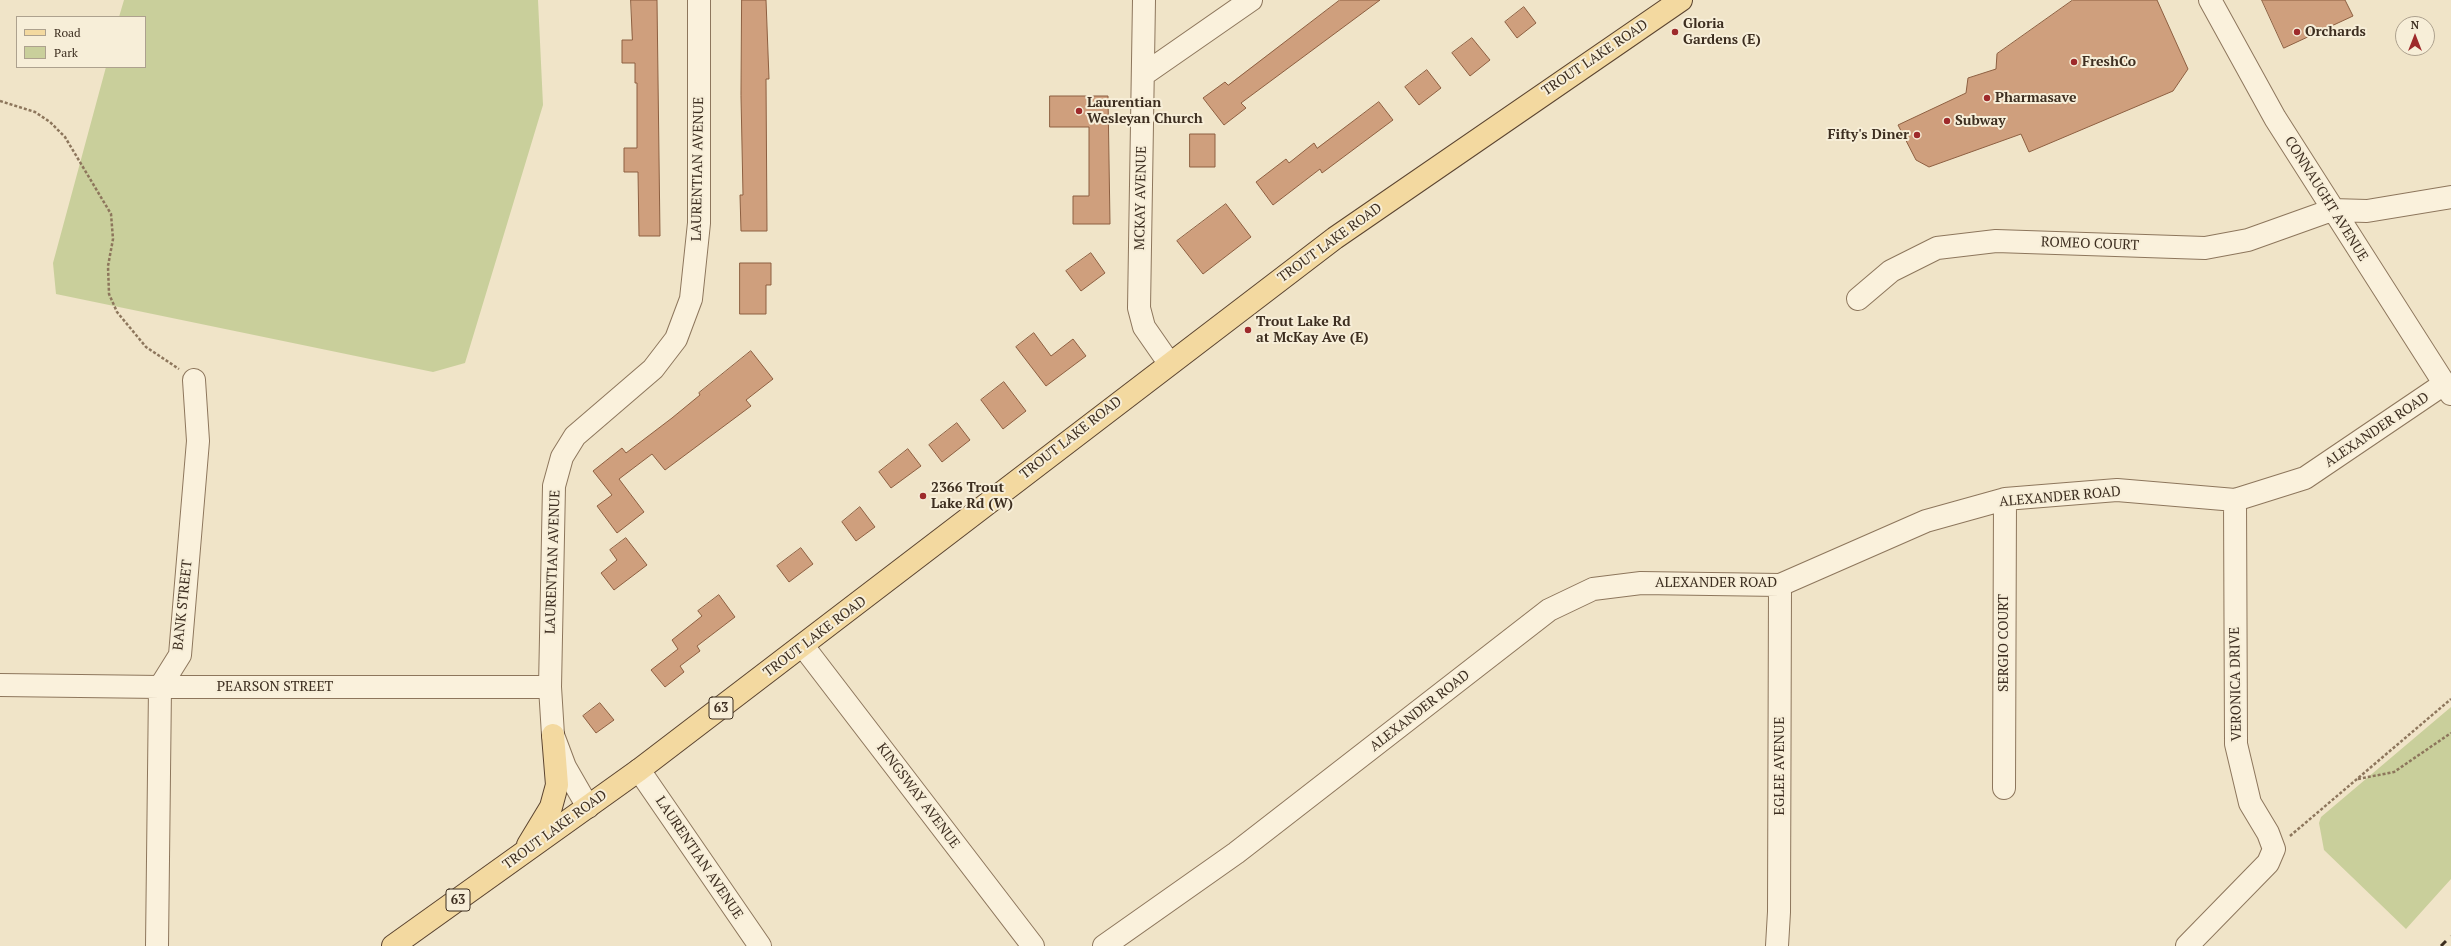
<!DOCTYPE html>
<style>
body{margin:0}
#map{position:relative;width:2451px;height:946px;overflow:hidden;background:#f0e4c8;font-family:"PT Serif",serif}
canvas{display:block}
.legend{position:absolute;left:16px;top:16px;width:130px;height:52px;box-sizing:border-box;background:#f7eed8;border:1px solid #ada18e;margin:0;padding:5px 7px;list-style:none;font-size:12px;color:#3d2e20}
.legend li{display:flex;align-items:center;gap:8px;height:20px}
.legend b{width:20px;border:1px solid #ada18e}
.north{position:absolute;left:2395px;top:16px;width:40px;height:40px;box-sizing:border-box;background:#f7eed8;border:1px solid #ada18e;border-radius:50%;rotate:0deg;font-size:11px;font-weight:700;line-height:16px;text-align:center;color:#3d2e20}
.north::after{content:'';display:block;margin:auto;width:14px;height:18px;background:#9e2a2b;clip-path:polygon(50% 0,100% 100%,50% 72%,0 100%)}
</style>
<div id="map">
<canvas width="2451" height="946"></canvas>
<ul class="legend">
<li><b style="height:5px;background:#f3d9a0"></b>Road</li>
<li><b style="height:11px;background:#c9cf9b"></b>Park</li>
</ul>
<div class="north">N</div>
</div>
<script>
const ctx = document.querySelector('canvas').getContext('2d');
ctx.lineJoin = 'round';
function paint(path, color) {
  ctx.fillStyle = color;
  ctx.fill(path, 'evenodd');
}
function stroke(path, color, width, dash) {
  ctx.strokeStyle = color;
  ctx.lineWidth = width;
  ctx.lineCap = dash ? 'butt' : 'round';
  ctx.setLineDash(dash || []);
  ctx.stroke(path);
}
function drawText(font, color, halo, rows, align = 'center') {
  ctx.font = font + ' "PT Serif",serif';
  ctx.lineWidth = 4;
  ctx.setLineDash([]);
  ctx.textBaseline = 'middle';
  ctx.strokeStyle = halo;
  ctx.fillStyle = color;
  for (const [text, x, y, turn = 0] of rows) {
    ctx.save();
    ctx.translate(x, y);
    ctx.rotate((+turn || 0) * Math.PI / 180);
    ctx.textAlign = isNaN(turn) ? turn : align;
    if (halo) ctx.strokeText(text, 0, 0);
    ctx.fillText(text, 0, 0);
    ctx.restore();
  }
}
const green = new Path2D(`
 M124,0H538L543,105L465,363L433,372L56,294L53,263L106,67H145V17H119Z
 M2451,707V879L2406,929L2324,850L2319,823L2321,817Z`);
const building = new Path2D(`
 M631,0H657L660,236H639L638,172H624V148H637V83H635V63H622V40H632Z
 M742,0H766L769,79H766L767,231H741L740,195H743L741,96Z
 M1340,0H1380L1241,103L1246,108L1224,125L1203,98L1225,82L1228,85Z
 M2073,0H2157L2188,69L2173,91L2029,152L2021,134L1929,167L1916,160L1898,125L1966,93L1968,78L1996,69L1997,54Z
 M2262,0H2345L2353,16L2284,48Z
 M1524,7L1536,23L1517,38L1505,22Z
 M1472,38L1490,60L1470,76L1452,53Z
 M1427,70L1441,88L1419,105L1405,87Z
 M1050,96H1108L1110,224H1073V196H1089V127H1050Z
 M1379,102L1393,120L1322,173L1320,169L1273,205L1256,182L1286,159L1289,163L1314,143L1317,148Z
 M1190,134H1215V167H1190Z
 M1226,204L1251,237L1203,274L1177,241Z
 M1091,253L1105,273L1081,291L1066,271Z
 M740,263H771V285H766V314H740Z
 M1034,333L1051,356L1073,339L1086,356L1046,386L1016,347Z
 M751,351L773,379L746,400L751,406L665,470L652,454L619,479L644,512L617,533L597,506L612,495L593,471L622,448L626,453L672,418L700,395L699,393Z
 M1004,382L1026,411L1003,429L981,400Z
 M957,423L970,440L942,462L929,445Z
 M908,449L921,466L891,488L879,472Z
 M860,507L875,527L856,541L842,522Z
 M626,538L647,565L614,590L601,573L617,560L610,550Z
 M801,548L813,564L789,582L777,566Z
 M719,595L735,617L697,646L700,651L680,666L684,672L665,687L651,670L678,649L672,640L702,616L698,611Z
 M600,703L614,720L596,733L583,716Z`);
const path = new Path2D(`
 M0,101L35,112L50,122L65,137L111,214L113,239L108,266L109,294L117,312L146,347L179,369
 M2358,779L2394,772L2451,733
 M2290,836L2451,699`);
const minor = new Path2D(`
 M1144,0L1139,308L1144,327L1169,363
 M2210,0L2275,118L2451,394
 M1143,75L1251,0
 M1858,299L1891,271L1937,248L1996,241L2205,248L2248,240L2332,210L2367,211L2451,197
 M803,646L1033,946
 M0,685L160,687H550
 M639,770L760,946
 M2004,788L2005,499
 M588,807L565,767L553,735L550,687L554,486L562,457L575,436L653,369L676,339L691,299L699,223V0
 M157,946L160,687L180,655L198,441L194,380
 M1104,946L1236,853L1549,610L1593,589L1641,583L1780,585L1926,521L2005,499L2117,490L2235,500L2305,478L2444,384
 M1777,946L1779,912L1780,585
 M2187,946L2268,863L2274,849L2268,833L2250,803L2236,744L2235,500`);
const major = new Path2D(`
 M528,845L551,807L557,785L553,735
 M393,946L639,770L1335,238L1681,0`);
const rail = new Path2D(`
 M2441,946L2451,936`);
const markers = [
 [1675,32,4,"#9e2a2b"],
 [2297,32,4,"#9e2a2b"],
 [2074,62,4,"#9e2a2b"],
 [1987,98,4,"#9e2a2b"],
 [1079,111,4,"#9e2a2b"],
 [1947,121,4,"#9e2a2b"],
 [1917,135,4,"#9e2a2b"],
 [1248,330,4,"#9e2a2b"],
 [923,496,4,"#9e2a2b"]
];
const shields = [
 [721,708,24],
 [458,900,24]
];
const shieldNames = [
 ["63",721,708],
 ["63",458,900]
];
const poiNames = [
 ["Gloria",1683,24],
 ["Gardens (E)",1683,40],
 ["Orchards",2305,32],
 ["FreshCo",2082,62],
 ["Pharmasave",1995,98],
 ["Laurentian",1087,103],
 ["Wesleyan Church",1087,119],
 ["Subway",1955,121],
 ["Fifty's Diner",1909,135,"right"],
 ["Trout Lake Rd",1256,322],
 ["at McKay Ave (E)",1256,338],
 ["2366 Trout",931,488],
 ["Lake Rd (W)",931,504]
];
const streetNames = [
 ["TROUT LAKE ROAD",1595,58,-34],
 ["LAURENTIAN AVENUE",698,169,-89],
 ["MCKAY AVENUE",1141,198,-89],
 ["CONNAUGHT AVENUE",2326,199,58],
 ["TROUT LAKE ROAD",1330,243,-36],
 ["ROMEO COURT",2090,244,2],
 ["ALEXANDER ROAD",2377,430,-34],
 ["TROUT LAKE ROAD",1071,438,-38],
 ["ALEXANDER ROAD",2060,497,-5],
 ["LAURENTIAN AVENUE",553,562,-88],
 ["ALEXANDER ROAD",1716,583],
 ["BANK STREET",183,605,-84],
 ["TROUT LAKE ROAD",815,637,-37],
 ["SERGIO COURT",2004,643,-90],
 ["VERONICA DRIVE",2236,684,-91],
 ["PEARSON STREET",275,687],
 ["ALEXANDER ROAD",1420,711,-38],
 ["EGLEE AVENUE",1780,766,-90],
 ["KINGSWAY AVENUE",918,796,53],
 ["TROUT LAKE ROAD",555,830,-36],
 ["LAURENTIAN AVENUE",699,858,56]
];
paint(green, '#c9cf9b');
paint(building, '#cf9f7d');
stroke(building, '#8d5f41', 1);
stroke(minor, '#8d765c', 24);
stroke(major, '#5b4430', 24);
stroke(path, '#8d765c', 2.5, [3, 2]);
stroke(minor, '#faf1dc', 22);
stroke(major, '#f3d9a0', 22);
stroke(rail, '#3d2e20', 3, [7, 7]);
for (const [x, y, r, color] of markers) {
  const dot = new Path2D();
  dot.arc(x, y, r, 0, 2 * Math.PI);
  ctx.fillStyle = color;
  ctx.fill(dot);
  stroke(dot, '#f7eed8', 1.5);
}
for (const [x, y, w] of shields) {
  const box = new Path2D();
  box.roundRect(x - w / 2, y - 11, w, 22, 3);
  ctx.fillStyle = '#f7eed8';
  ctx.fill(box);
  stroke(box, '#3d2e20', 1);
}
drawText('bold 13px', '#3d2e20', null, shieldNames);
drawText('bold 14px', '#3d2e20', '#f7eed8', poiNames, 'left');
drawText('14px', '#3d2e20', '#f7eed8', streetNames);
</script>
